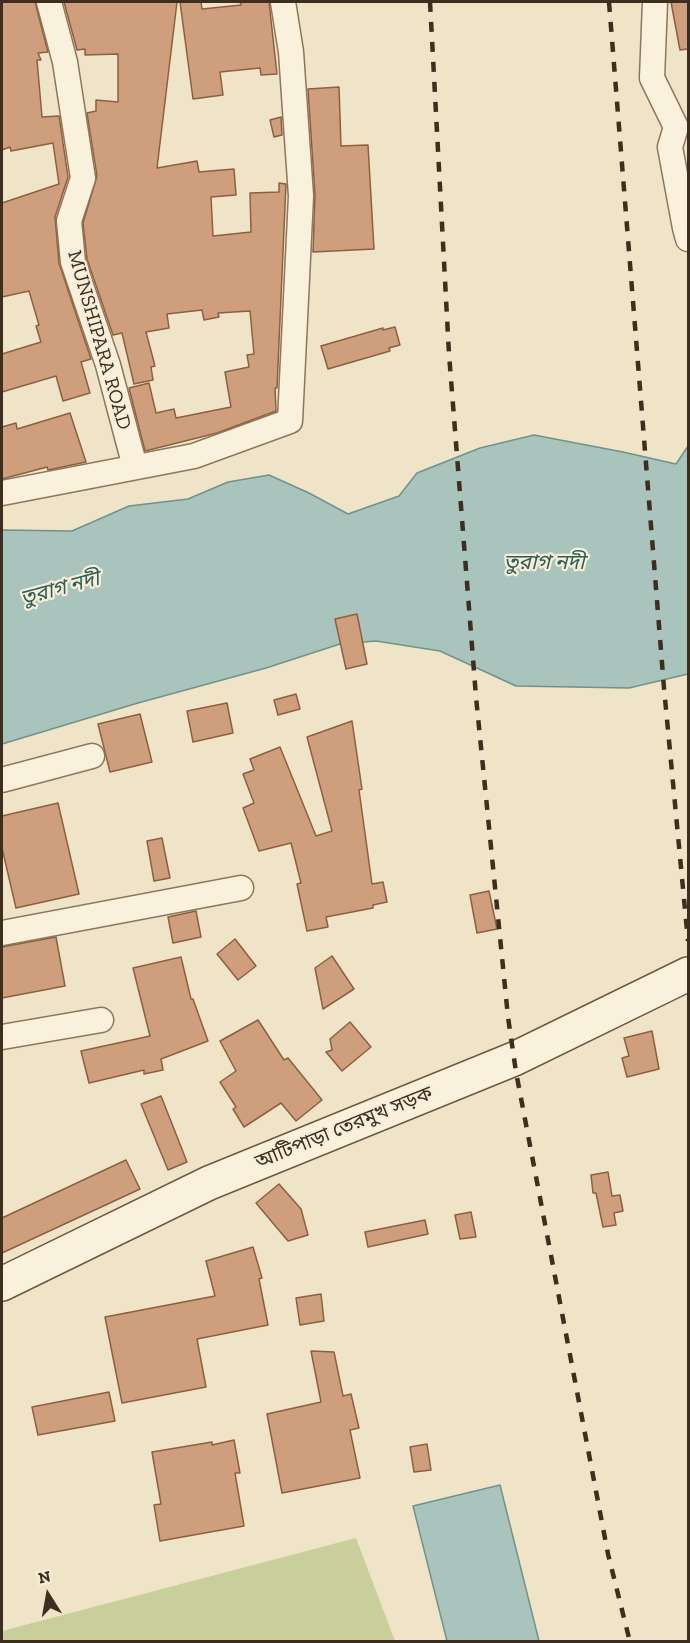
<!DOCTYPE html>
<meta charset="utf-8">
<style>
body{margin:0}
#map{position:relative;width:690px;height:1643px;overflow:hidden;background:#f0e4c8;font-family:"Zilla Slab",serif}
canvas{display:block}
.frame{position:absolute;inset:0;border:3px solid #3d2e20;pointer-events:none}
.north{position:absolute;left:18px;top:1565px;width:60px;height:60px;-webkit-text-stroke:4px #f7eed8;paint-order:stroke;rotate:349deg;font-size:16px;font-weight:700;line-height:24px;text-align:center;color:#3d2e20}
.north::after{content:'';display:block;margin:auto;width:21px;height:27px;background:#3d2e20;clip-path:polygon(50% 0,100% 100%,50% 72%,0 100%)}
</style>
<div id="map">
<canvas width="690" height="1643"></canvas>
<div class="frame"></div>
<div class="north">N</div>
</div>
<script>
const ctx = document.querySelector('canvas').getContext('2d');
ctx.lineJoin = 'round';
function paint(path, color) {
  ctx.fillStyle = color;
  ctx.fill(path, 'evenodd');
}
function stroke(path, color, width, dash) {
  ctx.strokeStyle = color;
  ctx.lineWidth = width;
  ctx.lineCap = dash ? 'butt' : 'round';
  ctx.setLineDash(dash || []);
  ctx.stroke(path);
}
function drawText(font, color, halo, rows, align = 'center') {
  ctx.font = font + ' "Zilla Slab","Noto Sans Bengali",serif';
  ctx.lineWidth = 4.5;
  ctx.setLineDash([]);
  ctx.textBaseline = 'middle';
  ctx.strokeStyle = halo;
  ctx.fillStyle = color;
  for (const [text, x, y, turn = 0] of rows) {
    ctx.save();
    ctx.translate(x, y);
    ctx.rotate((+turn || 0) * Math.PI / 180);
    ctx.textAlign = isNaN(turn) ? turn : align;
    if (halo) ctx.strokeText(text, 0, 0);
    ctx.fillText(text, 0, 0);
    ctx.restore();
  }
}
const green = new Path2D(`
 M356,1538L395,1641H2V1631Z`);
const water = new Path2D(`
 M534,435L623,452L676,464L688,446V674L629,688L516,686L440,651L376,641L340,644L266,668L138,703L2,744V530L72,531L129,506L188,499L228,482L269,475L309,493L348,514L399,496L417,473L480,448Z
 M500,1485L539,1641H447L413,1506Z`);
const building = new Path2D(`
 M2,2H35L48,52L38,53L41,60H37L42,117L59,116L68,177L55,217L59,263L91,359L81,362L90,393L63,401L56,376L2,392V354L41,342L36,326L39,325L29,291L2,297V203L59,184L53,143L11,151L10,147L2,150Z
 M64,2H177L157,168L197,161L199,172L234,169L236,195L211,197L213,236L251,232L250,193L279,192V183L286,184L277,388H275L276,411L217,433L145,451L129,388L149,383L156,413L174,409L176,418L231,407L225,372L249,367L247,355L254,354L250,311L218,313L219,317L204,320L202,310L167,314L169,328L146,332L155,366L151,367L153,380L134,384L122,333L113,335L87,259L83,223L97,176L87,113L96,111V100L118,102V54L85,55V49L77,50Z
 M180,2H201L202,9L241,5L240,2H269L277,74L261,75L260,68L220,72L223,95L193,99Z
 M671,2H688V49L680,50Z
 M339,87L341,146L368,145L374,249L313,252L315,195L308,89Z
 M281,117L282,135L274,137L270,120Z
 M395,327L400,345L389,348L390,351L328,369L321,346L383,328V330Z
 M70,413L86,462L48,470L47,467L2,479V427L16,423L17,429Z
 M357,614L367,664L346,669L335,619Z
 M296,694L300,709L278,715L274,700Z
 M227,703L233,733L193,742L187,711Z
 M140,714L152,762L110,772L98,724Z
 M352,721L362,789L359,790L372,884L383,882L387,902L373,905V908L326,917L328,927L307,931L297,884L301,883L291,843L259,851L243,808L254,803L243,774L254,770L250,759L280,747L316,836L332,831L307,737Z
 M58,803L79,894L16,908L2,848V816Z
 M162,838L170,878L154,881L147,841Z
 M489,891L497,929L477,933L470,895Z
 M196,911L201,937L173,943L168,917Z
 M56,937L65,986L2,998V947Z
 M235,939L256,966L238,980L217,954Z
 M332,956L354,989L323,1009L315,968Z
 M181,957L191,999H193L208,1041L161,1059L163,1070L144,1074V1070L89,1083L81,1051L150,1036L133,968Z
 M258,1020L284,1060L288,1058L322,1100L296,1121L281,1103L244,1127L233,1109L236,1107L220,1082L236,1071L220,1041Z
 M350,1022L371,1047L342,1071L326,1052L332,1050L330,1039Z
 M652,1031L659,1069L627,1077L622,1058L629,1056L624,1038Z
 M161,1096L187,1162L168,1170L141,1104Z
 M126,1160L140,1189L2,1253V1218Z
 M608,1172L612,1196L620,1195L623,1211L614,1213L616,1225L603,1227L596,1193H593L591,1175Z
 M279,1184L301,1209L308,1235L288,1241L256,1203Z
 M471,1212L476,1237L460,1239L455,1215Z
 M425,1220L428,1234L368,1247L365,1232Z
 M253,1247L262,1278L259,1279L268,1325L197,1339L206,1387L122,1403L105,1317L215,1296L206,1261Z
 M321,1294L324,1321L300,1325L296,1298Z
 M311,1351L334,1352L343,1396L351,1394L359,1428L350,1430L360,1478L282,1493L267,1414L321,1402Z
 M109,1392L115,1421L38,1435L32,1407Z
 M234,1440L240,1473H235L244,1526L160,1541L154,1505L161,1504L152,1452L212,1442V1445Z
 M427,1444L431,1470L414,1472L410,1447Z`);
const minor = new Path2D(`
 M49,2L65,62L83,178L69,221L73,262L108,365L135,467
 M655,2L652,78L676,127L670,147L685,228L688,239
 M2,493L194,456L290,421L301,196L291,52L283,2
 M2,780L92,756
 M2,933L241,888
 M2,1037L101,1020`);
const secondary = new Path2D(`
 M2,1284L209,1183L514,1059L688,974`);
const rail = new Path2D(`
 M430,2L449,354L476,697L508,1017L516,1072L608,1554L630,1642
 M609,2L664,688L688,941`);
const streetNames = [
 ["MUNSHIPARA ROAD",99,340,74],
 ["আটিপাড়া তেরমুখ সড়ক",344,1128,-22]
];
const waterNames = [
 ["তুরাগ নদী",544,563],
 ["তুরাগ নদী",60,589,-15]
];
paint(green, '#c9cf9b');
paint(water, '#a9c4bc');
stroke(water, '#6f938a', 1.5);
paint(building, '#cf9f7d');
stroke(building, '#8d5f41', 1.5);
stroke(minor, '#8d765c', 27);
stroke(secondary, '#6f573f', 36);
stroke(minor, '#faf1dc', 24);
stroke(secondary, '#faf1dc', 33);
stroke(rail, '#3d2e20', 4.5, [10, 10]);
drawText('20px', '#3d2e20', '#f7eed8', streetNames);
drawText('italic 21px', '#2f5d5a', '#f7eed8', waterNames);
</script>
